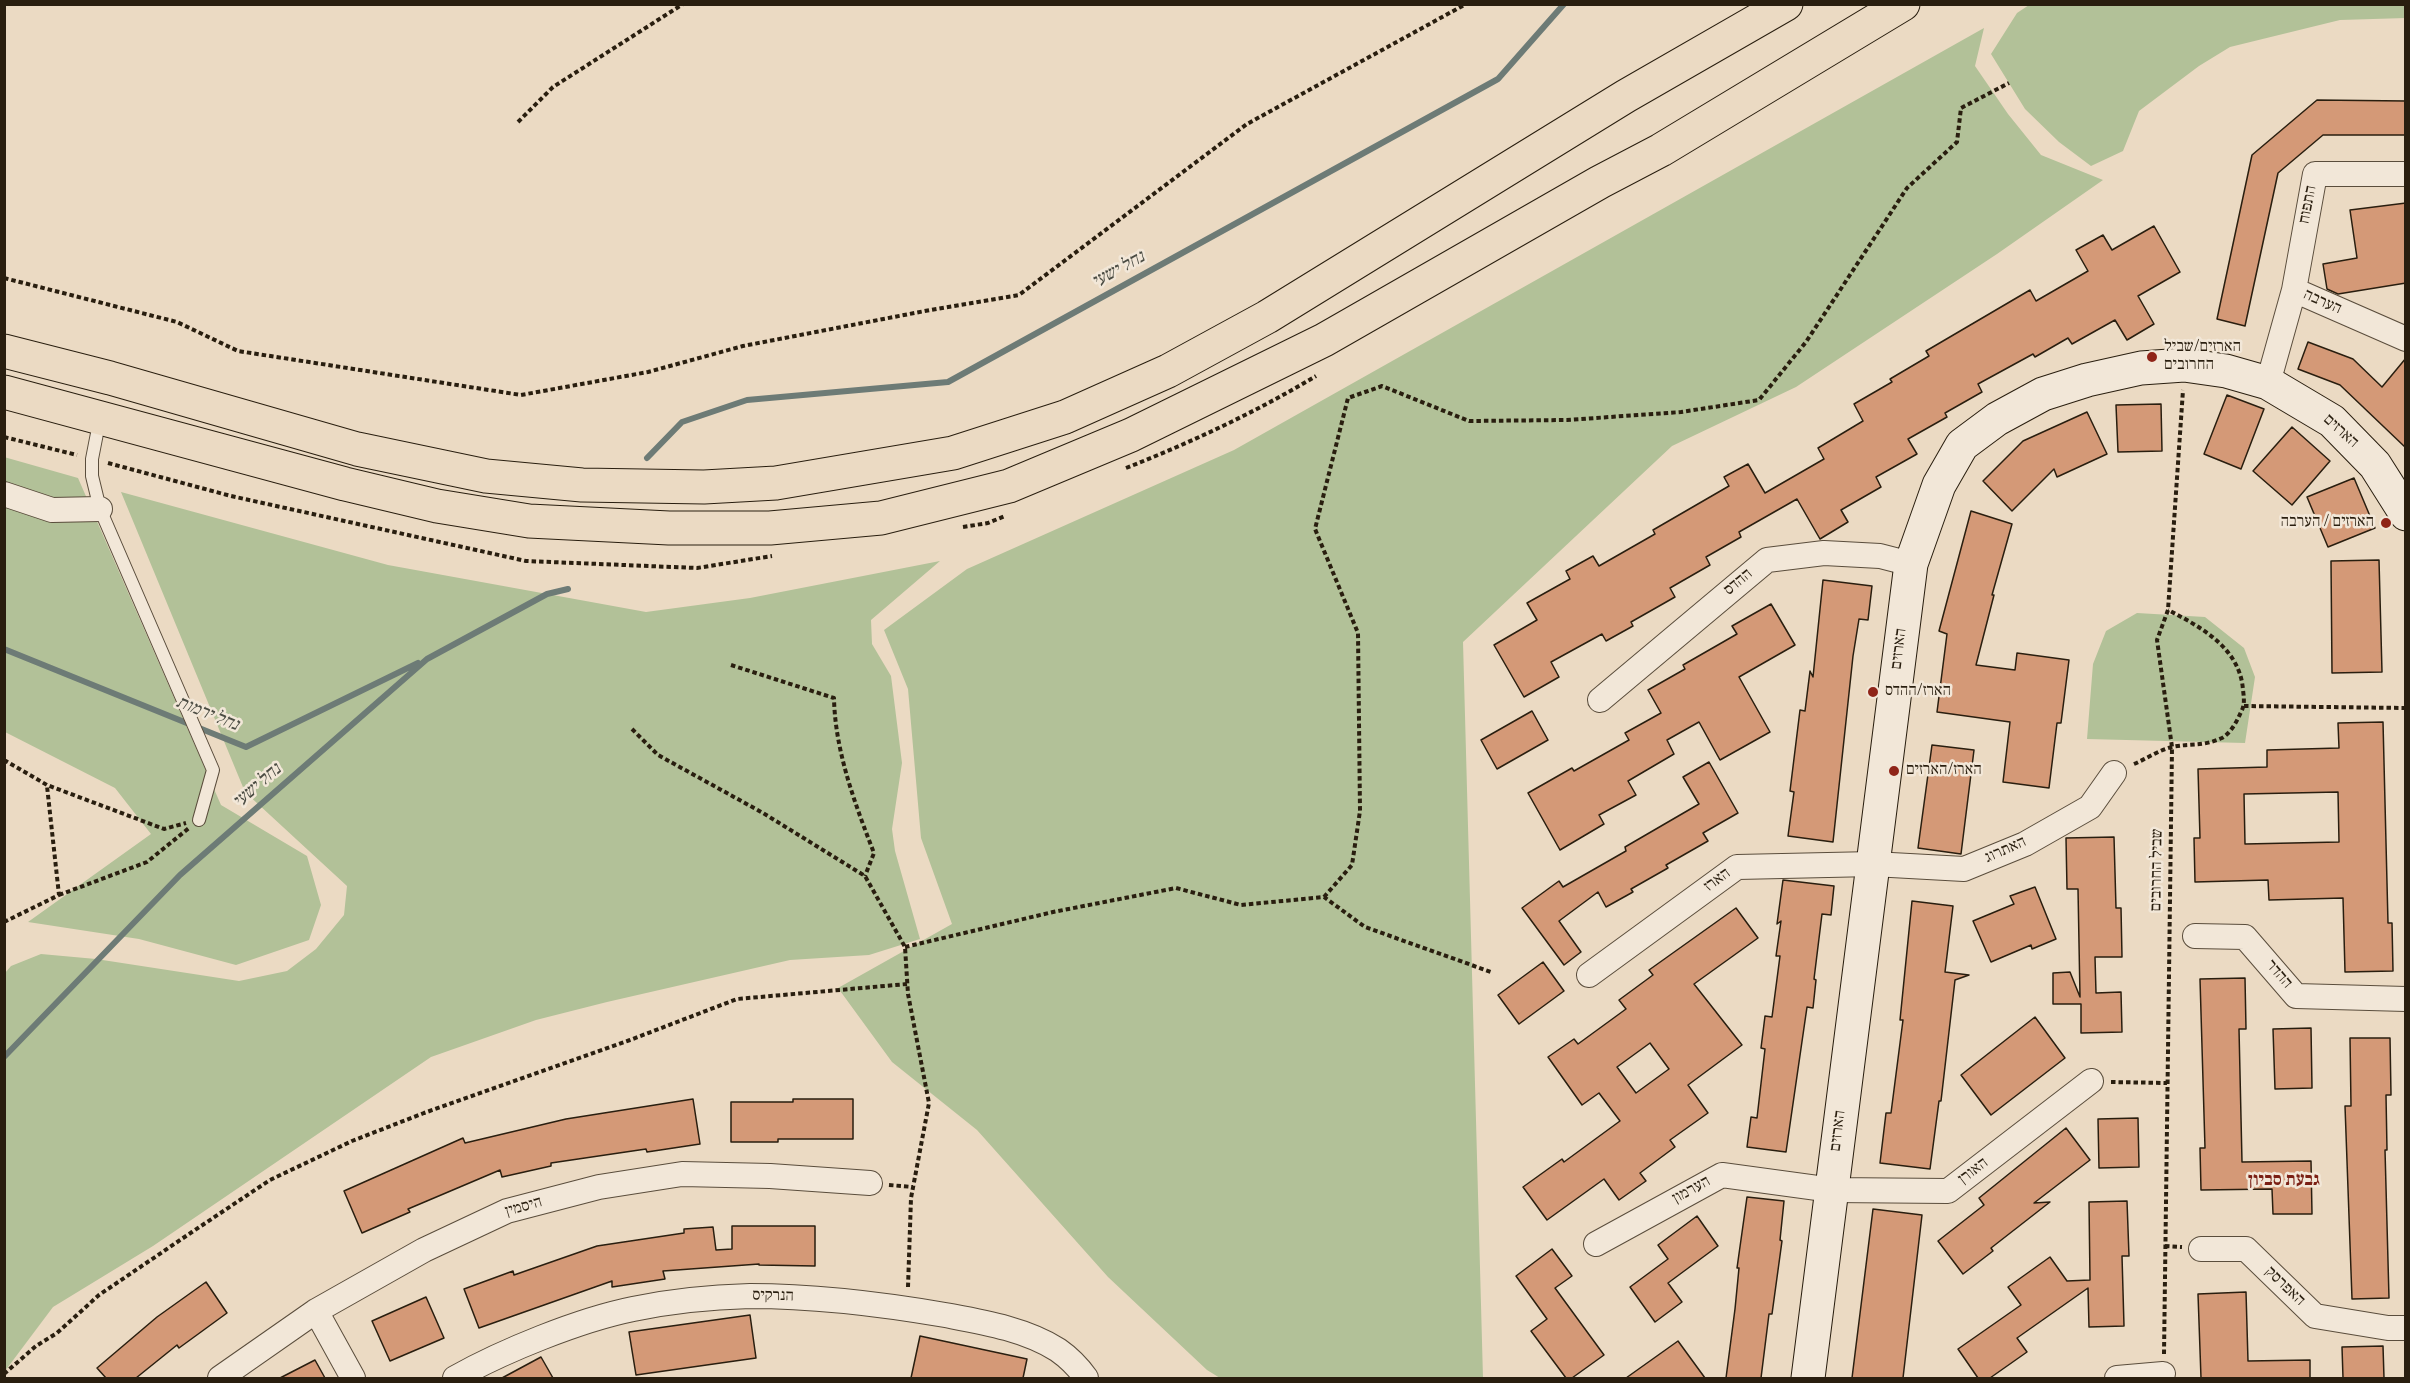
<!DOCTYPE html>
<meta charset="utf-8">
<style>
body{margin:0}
#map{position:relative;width:2410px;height:1383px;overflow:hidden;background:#ebdac3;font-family:Vollkorn,serif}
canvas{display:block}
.frame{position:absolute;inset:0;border:6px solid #291e0f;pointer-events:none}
</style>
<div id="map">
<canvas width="2410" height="1383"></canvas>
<div class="frame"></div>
</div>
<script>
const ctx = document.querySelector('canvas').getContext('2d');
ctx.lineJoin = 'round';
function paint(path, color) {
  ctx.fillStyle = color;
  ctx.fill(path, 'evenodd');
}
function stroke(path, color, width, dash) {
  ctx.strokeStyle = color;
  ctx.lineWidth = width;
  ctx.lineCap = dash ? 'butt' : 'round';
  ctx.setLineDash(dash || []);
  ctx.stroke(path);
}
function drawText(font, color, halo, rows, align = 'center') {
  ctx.font = font + ' Vollkorn,"Frank Ruhl Libre",serif';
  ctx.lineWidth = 5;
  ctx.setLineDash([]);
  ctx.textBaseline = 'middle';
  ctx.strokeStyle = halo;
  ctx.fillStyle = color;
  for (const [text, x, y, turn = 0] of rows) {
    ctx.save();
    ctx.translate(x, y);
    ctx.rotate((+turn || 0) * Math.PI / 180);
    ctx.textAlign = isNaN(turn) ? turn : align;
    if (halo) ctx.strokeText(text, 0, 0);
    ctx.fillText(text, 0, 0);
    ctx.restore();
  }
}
const green = new Path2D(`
 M2029,5L2405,4L2406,18L2340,20L2230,47L2199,66L2139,111L2123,151L2091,166L2059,142L2025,109L1991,54L2017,13Z
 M1984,28L1975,66L2008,114L2041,155L2103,180L1997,254L1796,387L1672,446L1463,642L1483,1378H1220L1207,1370L1108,1277L977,1130L892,1062L838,988L952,924L921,838L908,689L884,630L967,569L1234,450Z
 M4,457L78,478L221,805L307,856L321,905L309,940L236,965L139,939L28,922L151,834L115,788L5,732Z
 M121,492L388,565L646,612L750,598L940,561L871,620L872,644L891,676L902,763L892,829L895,851L920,939L869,955L790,960L607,1002L536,1020L431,1057L153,1246L53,1307L5,1371V973L11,966L41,954L96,959L239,981L287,971L316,949L344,915L347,886L245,792Z
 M2137,613L2205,617L2244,648L2255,677L2245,743L2087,739L2093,664L2106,631Z`);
const stream = new Path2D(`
 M647,458L682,422L747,400L948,382L1498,79L1564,4
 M4,649L246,747L418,663
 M4,1057L180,875L427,659L547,594L568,589`);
const building = new Path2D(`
 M2317,100L2406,101V135H2323L2278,173L2245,326L2217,319L2252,155Z
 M2406,203V283L2338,294L2327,289L2323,264L2357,258L2350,210Z
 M2154,226L2180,272L2138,296L2154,324L2127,340L2115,320L2072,344L2068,338L2035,357L2033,354L1978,384L1982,392L1945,413L1947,417L1908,439L1917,454L1876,477L1881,487L1841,510L1848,522L1820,539L1797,499L1739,532L1741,537L1706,557L1710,565L1670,588L1675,597L1631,622L1633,626L1606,641L1602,634L1551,662L1559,677L1524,697L1494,645L1537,620L1527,603L1570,579L1566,571L1593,556L1599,566L1655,534L1653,530L1729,486L1724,477L1748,464L1765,493L1824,459L1818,448L1863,421L1854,404L1892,382L1890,379L1929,356L1926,351L2030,290L2036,301L2088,271L2076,250L2103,235L2112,250Z
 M2308,342L2353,359L2382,387L2406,358V448L2340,385L2298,369Z
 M2227,395L2264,409L2241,469L2204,454Z
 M2161,404L2162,451L2118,452L2116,405Z
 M2087,412L2107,454L2057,477L2054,469L2012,511L1983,481L2023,441Z
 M2292,427L2330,461L2292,505L2253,471Z
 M2354,478L2375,528L2328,547L2307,497Z
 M1971,511L2012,524L1992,595H1994L1976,665L2015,670L2017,653L2069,660L2061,723H2057L2049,788L2003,782L2010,722L1937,712L1947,634L1939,631Z
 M2379,560L2382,672L2332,673L2331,561Z
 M1823,580L1872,586L1868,620L1859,619L1853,656L1833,842L1788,836L1794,792L1790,791L1800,710L1805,711L1810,671L1813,677Z
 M1771,604L1795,645L1739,677L1770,732L1720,760L1699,722L1667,740L1674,754L1628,781L1636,795L1599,815L1604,824L1560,850L1528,793L1572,768L1574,771L1629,740L1625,733L1661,713L1648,690L1685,669L1683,665L1737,634L1732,626Z
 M1532,711L1548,740L1497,769L1481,740Z
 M2383,722L2388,923H2392L2393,971L2345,972L2343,898L2269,900L2268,880L2195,882L2194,838H2200L2198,769L2267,767V750L2339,748L2338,723ZM2338,792L2339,842L2245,844L2244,794Z
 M1932,745L1974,750L1961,854L1918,848Z
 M1709,762L1738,813L1703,833L1708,841L1666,865L1668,868L1631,889L1633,892L1606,907L1598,892L1559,921L1581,952L1564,965L1522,908L1559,881L1563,887L1626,851L1625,847L1699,804L1683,777Z
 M2114,837L2116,908H2121L2122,957H2095L2096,993L2121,992L2122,1032L2081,1033V1004H2053V973L2070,972L2080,997L2078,889H2067L2066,838Z
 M1783,880L1834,886L1831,915L1822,914L1814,979L1816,980L1813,1008L1807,1007L1786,1152L1747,1147L1751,1117L1757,1118L1765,1049L1761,1048L1765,1016L1772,1017L1780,956H1776L1781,921L1777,924Z
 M2035,887L2056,939L2032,949L2031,945L1991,962L1973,921L2014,904L2010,896Z
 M1912,901L1953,906L1945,972L1969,975L1955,980L1941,1101H1939L1930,1169L1880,1163L1886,1113H1891L1903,1020H1900Z
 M1736,908L1758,938L1694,984L1742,1045L1688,1085L1708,1113L1670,1140L1675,1147L1640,1173L1646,1181L1619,1200L1604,1179L1547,1220L1523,1187L1562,1159L1564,1162L1620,1121L1599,1093L1582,1105L1548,1057L1574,1039L1578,1044L1626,1009L1619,1000L1653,975L1649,970ZM1650,1043L1669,1069L1636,1093L1617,1067Z
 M1543,962L1564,991L1519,1024L1498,995Z
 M2245,978L2246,1029H2239L2242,1162L2311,1161L2312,1214H2273L2272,1189L2201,1190L2200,1148H2205L2200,979Z
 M2035,1017L2065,1058L1991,1115L1961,1075Z
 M2311,1028L2312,1088L2275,1089L2273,1029Z
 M2350,1038H2390L2391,1095H2386L2387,1150H2385L2389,1298L2352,1299L2345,1106H2351Z
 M693,1099L700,1144L647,1152L646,1149L551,1163V1166L502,1177L500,1170L408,1209L410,1212L362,1233L344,1191L463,1138L465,1143L566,1119Z
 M793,1099H853V1139H778V1142H731V1102H793Z
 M2138,1118L2139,1167L2099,1168L2098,1119Z
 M2066,1128L2090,1160L2034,1203L2050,1202L1991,1248L1993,1251L1963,1274L1938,1241L1984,1205L1979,1198Z
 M1747,1197L1784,1201L1780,1240L1782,1241L1772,1314H1769L1761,1378H1726L1735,1309L1739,1268H1737Z
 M2127,1201L2129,1256H2122L2124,1326L2089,1327L2088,1288L2017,1338L2027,1352L1990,1378H1978L1958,1349L2021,1305L2008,1287L2050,1257L2067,1281L2090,1280L2089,1202Z
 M1873,1209L1922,1215L1903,1378H1852Z
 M1697,1216L1718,1246L1668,1283L1682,1302L1655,1322L1630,1287L1668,1259L1658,1245Z
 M732,1226H815V1266L759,1265V1264L663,1271L665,1279L612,1287V1281L479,1328L464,1289L513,1271L514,1275L597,1246L684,1233V1229L713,1227L716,1250L732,1249Z
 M1552,1249L1572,1276L1555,1288L1604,1355L1572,1378H1566L1531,1331L1547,1319L1516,1276Z
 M206,1282L227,1313L179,1348L177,1345L136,1378H106L97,1368L157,1317Z
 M2246,1292L2248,1361L2310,1360V1378H2201L2198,1294Z
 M426,1297L444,1338L390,1361L372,1321Z
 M750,1315L756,1358L636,1375L629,1332Z
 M920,1336L1027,1359L1023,1378H911Z
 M1678,1341L1705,1378H1626Z
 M2383,1346L2384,1378H2343L2342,1347Z
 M541,1357L553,1378H502Z
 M315,1360L325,1378H280Z`);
const path = new Path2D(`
 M518,122L553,87L683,4
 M4,278L177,322L238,351L521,395L648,372L743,346L930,310L1019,295L1247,124L1466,4
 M4,437L77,455
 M108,463L231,496L526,561L697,568L772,556
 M1126,468C1192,442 1256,412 1316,376
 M963,527L988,523L1005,516
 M731,665L834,698C835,751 855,804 874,853L865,876
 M2244,706L2406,708
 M632,729L658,755L763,813L865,876L905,947L908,994L929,1103L911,1198L908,1287
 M4,760L47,785L164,829L186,823
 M2134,764C2146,759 2159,750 2172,747C2191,743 2202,747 2222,738C2231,733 2237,721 2241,712C2245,705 2244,698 2243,690C2240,648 2201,627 2168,610
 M59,895L147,862L189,828
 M1324,897L1352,865L1360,811L1358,633L1315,529L1348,398L1382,386L1469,421L1567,420L1681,412L1759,400L1806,342L1907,188L1957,142L1961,108L2009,83
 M4,922L59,895L47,786
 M905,947L1053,912L1176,888L1241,905L1324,897L1365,927L1491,972
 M2111,1082L2167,1083
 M889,1185L913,1187
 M2165,1246L2182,1247
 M2164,1354L2172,747L2157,640L2168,610L2183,390
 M4,1374L36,1346L57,1333L99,1295L192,1232L270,1180L352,1141L424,1113L630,1040L737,999L907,984`);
const lane = new Path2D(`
 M100,418L92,459V476L100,509L213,770L199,820`);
const street = new Path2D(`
 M2294,290L2315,174H2406
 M2268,383L2294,290L2406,339
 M4,494L52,510L100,509
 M1600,700L1767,560L1824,553L1880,556L1911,564
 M2195,936L2245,937L2296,996L2406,999
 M1589,975L1737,867L1873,864L1964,869L2025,844L2090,807L2114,773
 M1596,1244L1722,1175L1832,1190L1948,1191L2091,1081
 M2201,1249H2246L2315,1316L2388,1328H2406
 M316,1311L353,1378
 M220,1378L316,1311L424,1250L507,1211L599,1187L682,1174L770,1176L870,1183
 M455,1378C503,1351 579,1320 633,1309C671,1301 712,1297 750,1296C816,1296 881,1304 945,1315C982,1322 1025,1329 1058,1350C1068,1357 1079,1368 1086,1378
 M2117,1378L2163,1374`);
const secondary = new Path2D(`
 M1808,1378L1911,564L1939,485L1962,445L1997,419L2043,394L2087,380L2141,368L2184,365L2226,371L2268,383L2332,421L2375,465L2406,514`);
const highway = new Path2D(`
 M4,351L110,378L357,449L486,476L582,485L704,487L776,483L953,453L1065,417L1168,371L1267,317L1626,96L1786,4
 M4,392L345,484L437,506L529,521L669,528H770L881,518L1009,486L1131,435L1324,340L1600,182L1661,150L1903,4`);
const markers = [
 [2152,357,6,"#8f2418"],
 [2386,523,6,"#8f2418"],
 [1873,692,6,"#8f2418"],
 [1894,771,6,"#8f2418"]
];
const streetNames = [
 ["התפוח",2309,205,-79],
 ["הערבה",2322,303,24],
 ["הארזים",2340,432,42],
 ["ההדס",1739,583,-40],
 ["הארזים",1900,649,-83],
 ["האתרוג",2006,851,-24],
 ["שביל החרובים",2158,870,-89],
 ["הארז",1718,881,-36],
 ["ההדר",2278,975,49],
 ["הארזים",1839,1131,-83],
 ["האורן",1974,1172,-37],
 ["הערמון",1692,1191,-29],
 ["היסמין",524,1208,-16],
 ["האפרסק",2284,1287,44],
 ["הנרקיס",773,1297,1]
];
const poiNames = [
 ["הארזים/שביל",2164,348],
 ["החרובים",2164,366],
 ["הארזים / הערבה",2374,523,"right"],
 ["הארז/ההדס",1885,692],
 ["הארז/הארזים",1906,771]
];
const waterNames = [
 ["נחל ישעי",1119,271,-29],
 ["נחל ירמות",207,715,22],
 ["נחל ישעי",258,787,-41]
];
const neighbourhoodNames = [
 ["גבעת סביון",2284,1182]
];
paint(green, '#b2c198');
stroke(stream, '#6d7b76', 6);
paint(building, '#d49977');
stroke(building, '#291e0f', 1.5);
stroke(lane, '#5a4d3c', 14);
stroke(street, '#5a4d3c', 26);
stroke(secondary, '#291e0f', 35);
stroke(highway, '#291e0f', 35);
stroke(path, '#291e0f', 4, [4.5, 3]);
stroke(lane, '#f2e7d8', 12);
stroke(street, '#f2e7d8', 24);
stroke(secondary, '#f2e7d8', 33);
stroke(highway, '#ebdac3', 33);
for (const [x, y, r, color] of markers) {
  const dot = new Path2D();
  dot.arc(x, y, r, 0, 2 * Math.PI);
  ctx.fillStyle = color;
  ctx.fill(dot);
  stroke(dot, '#f2e7d8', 2);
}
drawText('16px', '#291e0f', '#f2e7d8', streetNames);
drawText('16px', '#291e0f', '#f2e7d8', poiNames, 'left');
drawText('italic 18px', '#4b4c43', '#f2e7d8', waterNames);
drawText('bold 18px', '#7a1f14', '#f2e7d8', neighbourhoodNames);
</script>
